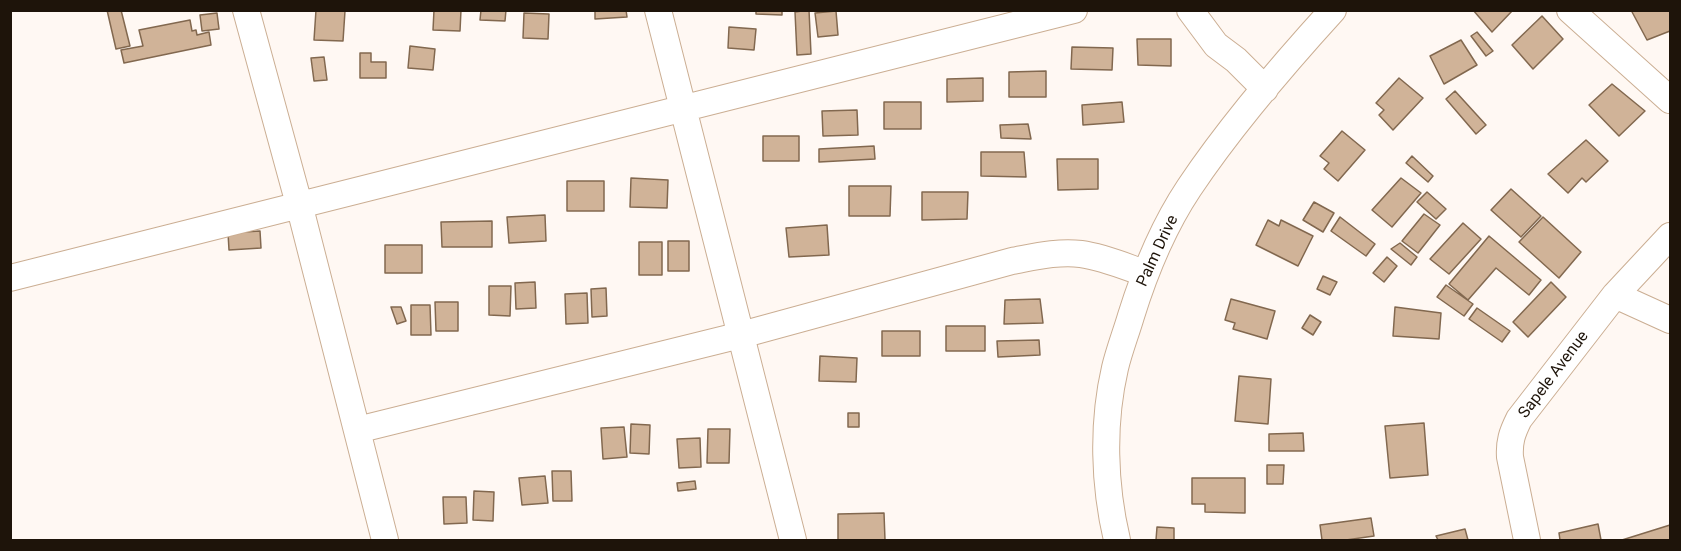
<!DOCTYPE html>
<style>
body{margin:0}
#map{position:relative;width:1681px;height:551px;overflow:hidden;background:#fff8f3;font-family:Roboto,sans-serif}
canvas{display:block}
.frame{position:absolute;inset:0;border:12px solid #1e140a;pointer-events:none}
</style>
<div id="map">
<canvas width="1681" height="551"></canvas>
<div class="frame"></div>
</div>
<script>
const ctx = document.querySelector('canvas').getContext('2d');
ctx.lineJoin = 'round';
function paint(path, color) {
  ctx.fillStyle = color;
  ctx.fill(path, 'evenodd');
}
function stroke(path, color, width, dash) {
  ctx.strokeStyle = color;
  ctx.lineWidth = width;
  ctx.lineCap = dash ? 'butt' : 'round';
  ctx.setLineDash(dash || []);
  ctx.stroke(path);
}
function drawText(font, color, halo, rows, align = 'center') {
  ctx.font = font + ' Roboto,sans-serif';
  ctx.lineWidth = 4.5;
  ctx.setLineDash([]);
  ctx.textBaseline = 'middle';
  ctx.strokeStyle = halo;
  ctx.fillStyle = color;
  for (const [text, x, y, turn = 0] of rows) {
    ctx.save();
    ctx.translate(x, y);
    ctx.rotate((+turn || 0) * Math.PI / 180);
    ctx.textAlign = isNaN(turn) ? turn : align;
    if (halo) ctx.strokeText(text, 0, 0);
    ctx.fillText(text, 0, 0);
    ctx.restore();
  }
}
const building = new Path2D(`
 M107,10H121L130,46L116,49Z
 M316,10L345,11L343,41L314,40Z
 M434,10H461L460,31L433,30Z
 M481,10H506L505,21L480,20Z
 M595,10H626L627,17L595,19Z
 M756,10H782V15L756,14Z
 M809,10L811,54L797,55L795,12Z
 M1473,10H1513L1492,32Z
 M1631,10H1670V31L1647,40Z
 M836,11L838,35L818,37L815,13Z
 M217,13L219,29L202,31L200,15Z
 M524,13L549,14L548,39L523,38Z
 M1542,16L1563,39L1533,69L1512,45Z
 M190,20L192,31L196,30L197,35L209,32L211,45L124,63L121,50L143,46L139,30Z
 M729,27L756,29L754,50L728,48Z
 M1477,32L1493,51L1486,56L1471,36Z
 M1137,39H1171V66L1138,65Z
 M1461,40L1477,65L1444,84L1430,56Z
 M410,46L435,49L433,70L408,68Z
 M1072,47L1113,48L1112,70L1071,69Z
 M360,53H371V62H386V78H360Z
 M324,57L327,80L314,81L311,58Z
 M1046,71V97H1009V72Z
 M983,78V101L947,102V79Z
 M1399,78L1423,98L1393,130L1379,115L1384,110L1376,103Z
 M1612,84L1645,111L1619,136L1589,105Z
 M1455,91L1486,125L1476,134L1446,99Z
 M884,102H921V129H884Z
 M1122,102L1124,122L1083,125L1082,105Z
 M857,110L858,135L823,136L822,111Z
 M1028,124L1031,139L1001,138L1000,125Z
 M1342,131L1365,150L1338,181L1324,169L1329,163L1320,156Z
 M763,136H799V161H763Z
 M1586,140L1608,161L1586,182L1582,178L1568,193L1548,174Z
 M874,146L875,159L819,162V149Z
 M981,152H1024L1026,177L981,176Z
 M1412,156L1433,176L1428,182L1406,163Z
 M1057,159H1098V189L1058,190Z
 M631,178L668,180L667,208L630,207Z
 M1401,178L1421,193L1392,227L1372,210Z
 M567,181H604V211H567Z
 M849,186H891L890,216H849Z
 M1511,189L1541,216L1521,237L1491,210Z
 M922,192H968L967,219L922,220Z
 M1427,192L1446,209L1436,219L1417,202Z
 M1314,202L1334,213L1323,232L1303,220Z
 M1424,214L1440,225L1418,253L1402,241Z
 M545,215L546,241L509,243L507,217Z
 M1340,217L1375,244L1366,256L1331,231Z
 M1543,217L1581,252L1559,278L1519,242Z
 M1268,220L1279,226L1281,220L1313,236L1298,266L1256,245Z
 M492,221V247H442L441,222Z
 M1463,223L1481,239L1449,274L1430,259Z
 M827,225L829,255L789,257L786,228Z
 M260,231L261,248L229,250L228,233Z
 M1489,236L1541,280L1529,295L1496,268L1468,300L1449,284Z
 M668,241H689V271H668Z
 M639,242H662V275H639Z
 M1400,243L1417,257L1411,265L1391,249Z
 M385,245H422V273H385Z
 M1387,257L1397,266L1384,282L1373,273Z
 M1323,276L1337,282L1330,295L1317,289Z
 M535,282L536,308L516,309L515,283Z
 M1551,282L1566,297L1528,337L1513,322Z
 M1446,285L1473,304L1464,316L1437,297Z
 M489,286H511L510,316L489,315Z
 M606,288L607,316L592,317L591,289Z
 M587,293L588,323L566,324L565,294Z
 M1040,299L1043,323L1004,324L1005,300Z
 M1231,299L1275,311L1267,339L1233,329L1235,323L1225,320Z
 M435,302H458V331H436Z
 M411,305H430L431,335H411Z
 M391,307H401L406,321L397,324Z
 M1395,307L1441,313L1439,339L1393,336Z
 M1477,308L1510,331L1502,342L1469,319Z
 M1310,315L1321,322L1313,335L1302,328Z
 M946,326H985V351H946Z
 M882,331H920V356H882Z
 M1039,340L1040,355L998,357L997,341Z
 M820,356L857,358L856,382L819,381Z
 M1239,376L1271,379L1268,424L1235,421Z
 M848,413H859V427H848Z
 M1424,423L1428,475L1390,478L1385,426Z
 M631,424L650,425L649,454L630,453Z
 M624,427L627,457L603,459L601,428Z
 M708,429H730L729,463H707Z
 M1303,433L1304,451H1269V434Z
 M700,438L701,467L679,468L677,439Z
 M1267,465H1284L1283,484H1267Z
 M552,471H571L572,501H553Z
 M545,476L548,503L522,505L519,478Z
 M1192,478H1245V513L1205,512V504H1192Z
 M695,481L696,489L678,491L677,483Z
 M474,491L494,492L493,521L473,520Z
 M443,497H466L467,523L444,524Z
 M884,513L885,540H838V514Z
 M1371,518L1374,536L1346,540H1322L1320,525Z
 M1598,524L1601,540H1560L1559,533Z
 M1670,525V540H1622Z
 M1157,527L1174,528V540H1156Z
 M1465,529L1468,540H1438L1436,536Z`);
const minor = new Path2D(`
 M246,10L299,204L385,540
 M658,10L793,540
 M1190,10L1216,45L1236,60L1265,89
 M1570,10L1670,100
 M10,278C364,187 720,101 1074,10
 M1615,295L1670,320
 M357,430L741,335L1012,261C1034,257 1058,251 1081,254C1103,257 1124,266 1144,273
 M1117,540C1104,485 1102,424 1115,368C1119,351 1126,333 1131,316C1145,271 1163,227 1189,188C1231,125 1282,66 1333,10
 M1527,540L1510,457C1509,442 1512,433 1519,419L1615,295L1670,236`);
const streetNames = [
 ["Palm Drive",1158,251,-65],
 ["Sapele Avenue",1554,375,-53]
];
paint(building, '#d0b398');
stroke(building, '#82684f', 1.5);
stroke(minor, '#cbae93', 28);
stroke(minor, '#fff', 26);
drawText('16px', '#1e140a', '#fff', streetNames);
</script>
